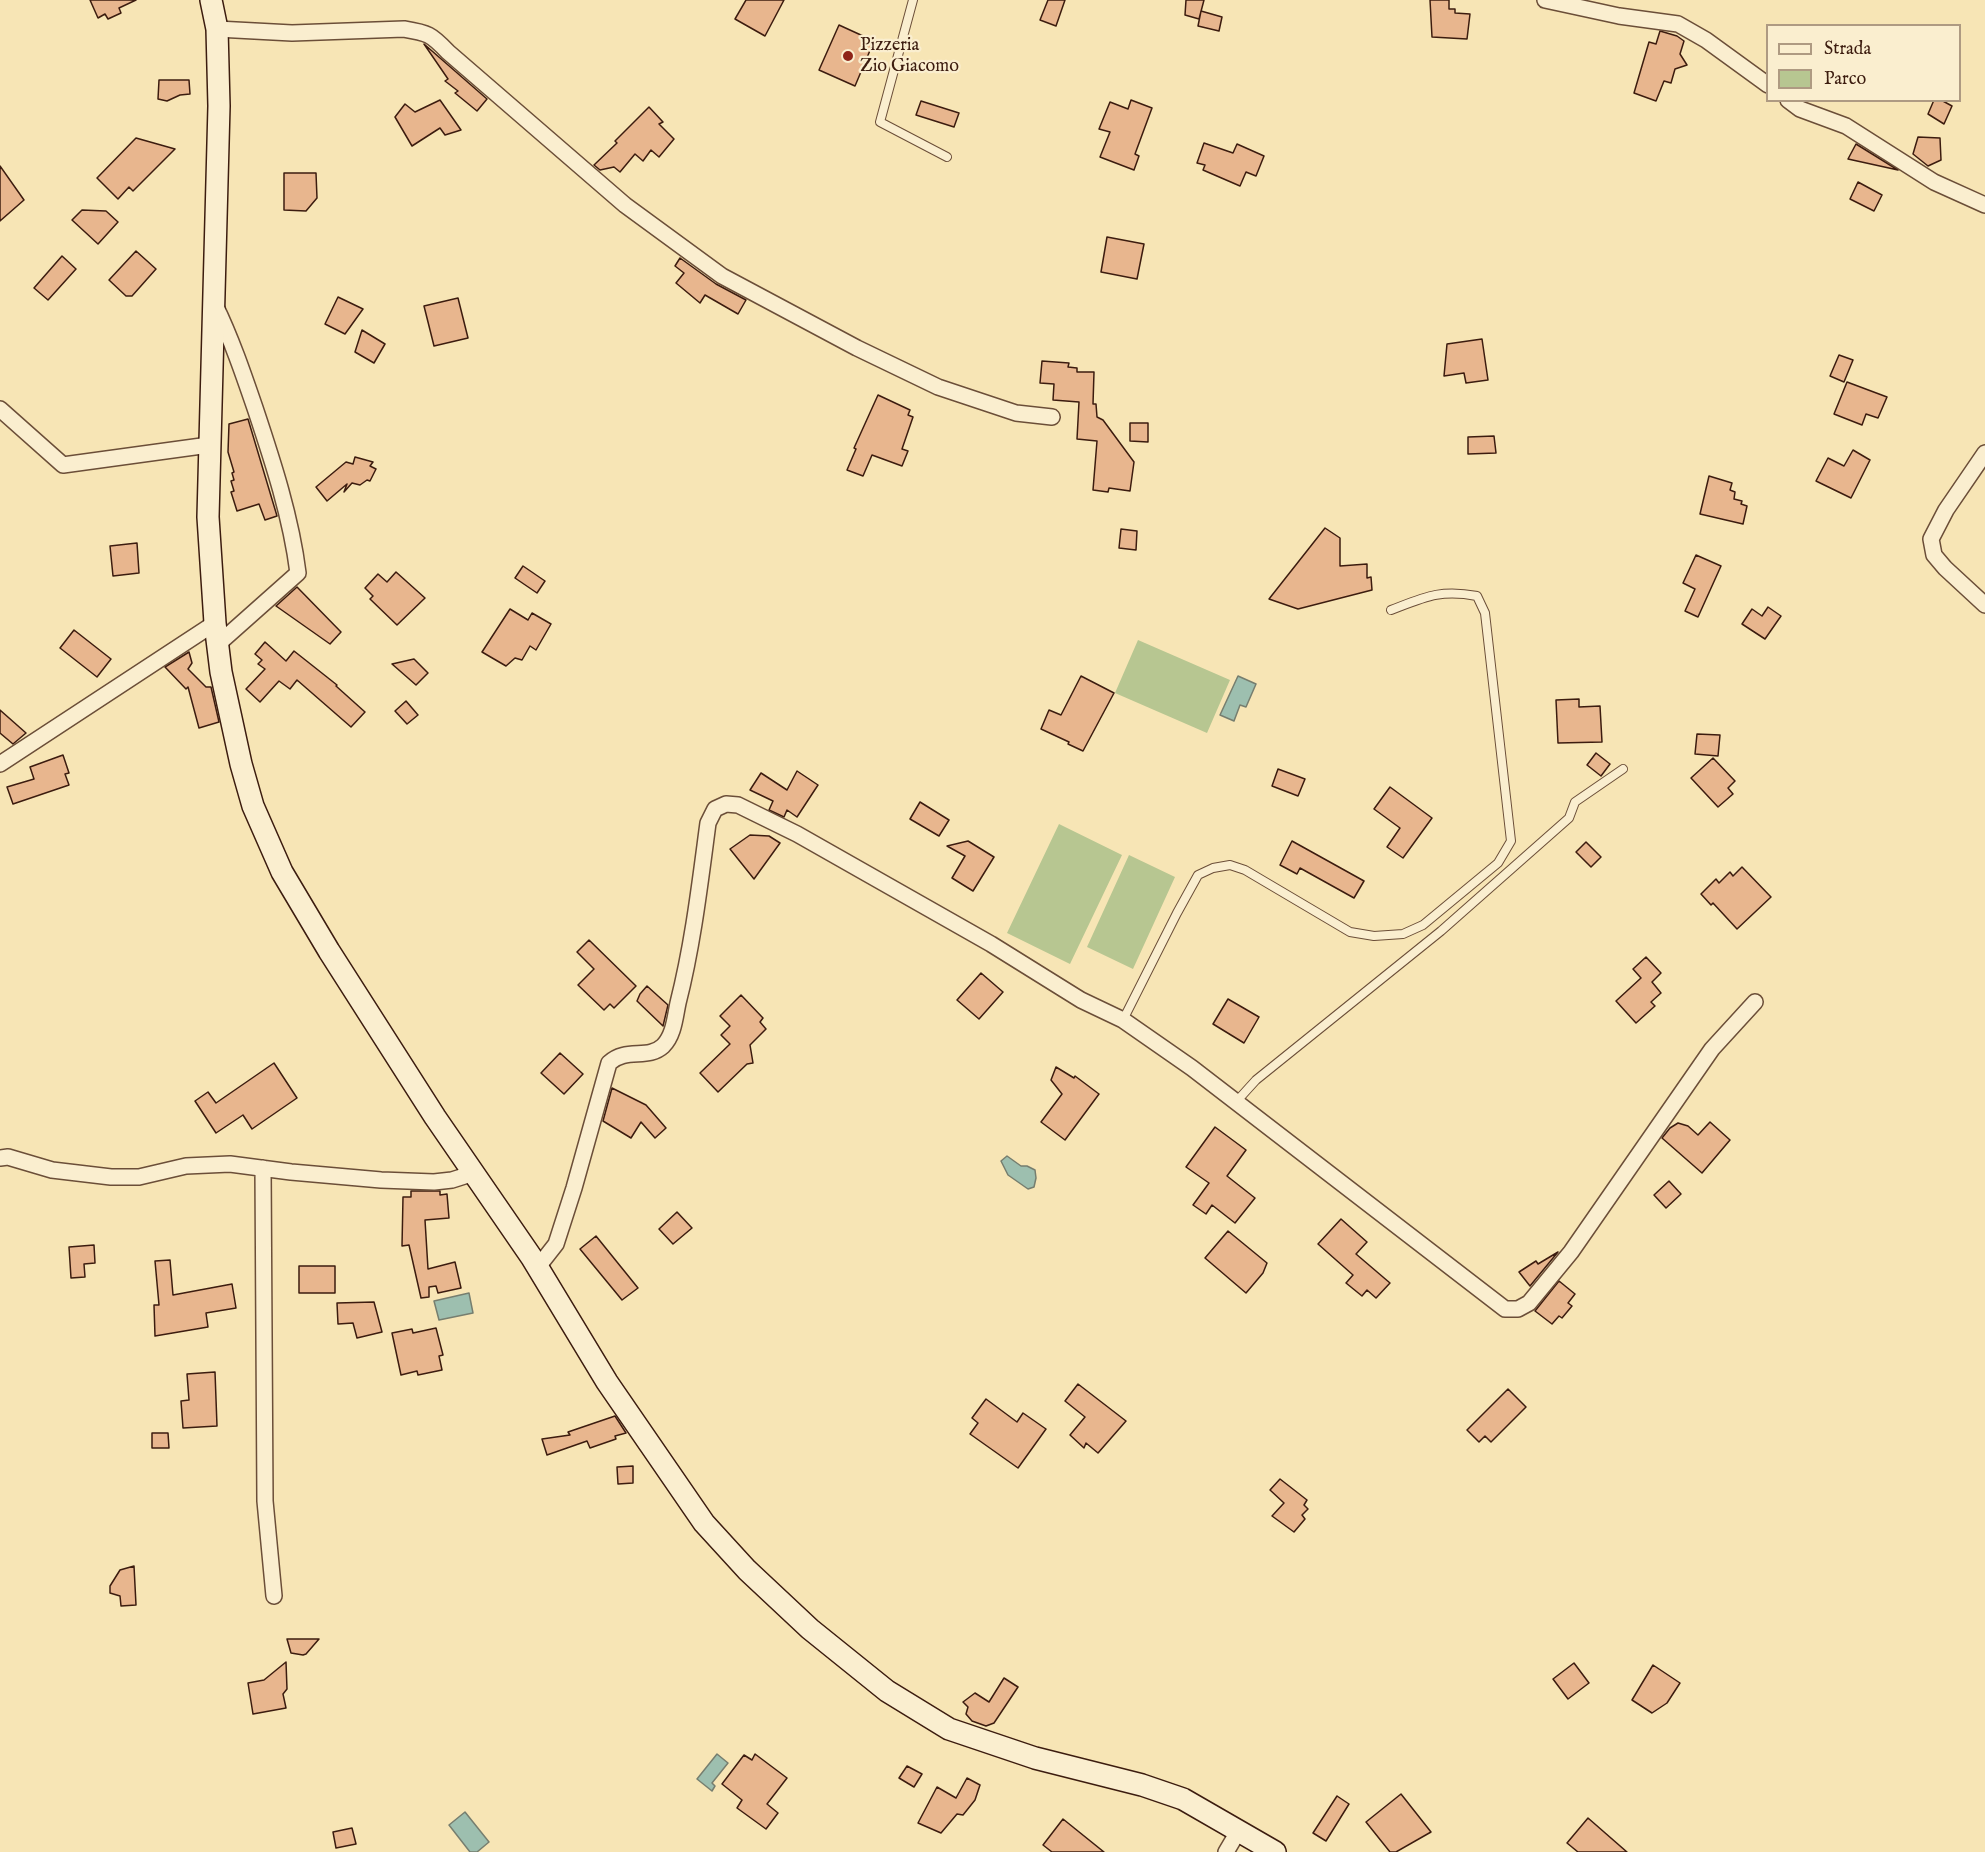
<!DOCTYPE html>
<style>
body{margin:0}
#map{position:relative;width:1985px;height:1852px;overflow:hidden;background:#f7e5b5;font-family:"IM FELL English",serif}
canvas{display:block}
.legend{position:absolute;left:1766px;top:24px;width:195px;height:78px;box-sizing:border-box;background:#faeecf;border:2px solid #ae9a82;margin:0;padding:8px 10px;list-style:none;font-size:18px;color:#3c1c0f}
.legend li{display:flex;align-items:center;gap:12px;height:30px}
.legend b{width:30px;border:2px solid #ae9a82}
</style>
<div id="map">
<canvas width="1985" height="1852"></canvas>
<ul class="legend">
<li><b style="height:8px;background:#faeecf"></b>Strada</li>
<li><b style="height:16px;background:#b7c691"></b>Parco</li>
</ul>
</div>
<script>
const ctx = document.querySelector('canvas').getContext('2d');
ctx.lineJoin = 'round';
function paint(path, color) {
  ctx.fillStyle = color;
  ctx.fill(path, 'evenodd');
}
function stroke(path, color, width, dash) {
  ctx.strokeStyle = color;
  ctx.lineWidth = width;
  ctx.lineCap = dash ? 'butt' : 'round';
  ctx.setLineDash(dash || []);
  ctx.stroke(path);
}
function drawText(font, color, halo, rows, align = 'center') {
  ctx.font = font + ' "IM FELL English",serif';
  ctx.lineWidth = 4.5;
  ctx.setLineDash([]);
  ctx.textBaseline = 'middle';
  ctx.strokeStyle = halo;
  ctx.fillStyle = color;
  for (const [text, x, y, turn = 0] of rows) {
    ctx.save();
    ctx.translate(x, y);
    ctx.rotate((+turn || 0) * Math.PI / 180);
    ctx.textAlign = isNaN(turn) ? turn : align;
    if (halo) ctx.strokeText(text, 0, 0);
    ctx.fillText(text, 0, 0);
    ctx.restore();
  }
}
const green = new Path2D(`
 M1138,640L1230,680L1207,733L1115,693Z
 M1059,824L1122,855L1070,964L1007,933Z
 M1129,855L1175,877L1133,969L1087,947Z`);
const water = new Path2D(`
 M1238,676L1256,684L1246,707L1240,705L1234,721L1220,715Z
 M1007,1156L1021,1166H1027L1035,1170L1036,1178L1034,1187L1028,1189L1008,1175L1001,1161Z
 M469,1293L473,1313L439,1320L434,1301Z
 M717,1754L728,1763L712,1783L715,1786L712,1791L697,1779Z
 M465,1812L489,1842L477,1852H470L449,1825Z`);
const building = new Path2D(`
 M90,0H136L119,8L121,13L108,19L105,14L98,18Z
 M746,0H784L765,36L735,19Z
 M1048,0H1065L1056,26L1040,20Z
 M1186,0H1204L1199,19L1185,15Z
 M1430,0H1449V9H1455V13L1470,14L1467,39L1432,37Z
 M1201,11L1222,17L1219,31L1198,26Z
 M839,25L874,41L855,86L819,70Z
 M1660,31L1677,36L1684,41L1680,54L1687,65L1675,69L1671,83L1664,81L1656,101L1634,93L1649,42L1656,44Z
 M424,44L487,99L477,111L455,93L458,91L445,81L448,79Z
 M159,80H189L190,94L180,95L167,101L158,99Z
 M440,100L461,130L445,135L440,128L412,146L395,117L405,104L415,112Z
 M1131,100L1152,108L1135,154L1139,156L1134,170L1100,157L1110,132L1099,129L1110,102L1128,109Z
 M1934,100H1941L1952,106L1944,124L1928,114Z
 M921,101L959,113L954,127L916,115Z
 M649,107L663,122L659,124L674,139L659,157L651,150L643,161L635,154L620,172L614,167L600,170L594,165L617,143L615,141Z
 M1918,137L1940,138L1941,160L1928,166L1913,154Z
 M136,138L175,149L133,191L129,187L118,199L97,178Z
 M1204,143L1233,153L1237,144L1264,156L1256,176L1246,172L1240,186L1203,170L1205,165L1197,163Z
 M1856,144L1898,170L1848,159Z
 M0,166L24,200L0,221Z
 M284,173H316L317,198L306,211L284,210Z
 M1858,182L1882,195L1874,211L1850,199Z
 M82,210L106,211L118,222L98,244L72,220Z
 M1107,237L1144,244L1137,279L1101,272Z
 M136,251L156,269L132,296H126L109,280Z
 M62,256L76,269L48,300L34,288Z
 M680,258L716,284L746,300L738,314L705,295L700,303L676,283L684,273L675,266Z
 M338,297L363,309L345,334L325,324Z
 M458,298L468,338L434,346L424,306Z
 M362,330L385,344L374,363L355,352Z
 M1482,339L1488,380L1466,383L1464,373L1444,376L1447,344Z
 M1839,355L1853,360L1844,382L1830,376Z
 M1042,361L1069,363L1068,367L1077,368V372H1094L1093,404H1096L1097,417L1103,420L1134,462L1130,491L1109,488L1108,492L1093,490L1097,441L1077,439L1079,402L1053,400L1054,384L1040,383Z
 M1847,382L1887,397L1878,418L1866,414L1862,425L1834,414Z
 M878,395L910,410L908,415L913,417L902,449L908,451L902,466L872,455L863,476L847,470L856,449L854,448Z
 M248,419L277,516L265,520L259,504L237,511L231,492L234,491L231,481L234,480L232,473L234,472L228,452L229,424Z
 M1130,423H1148V442L1130,441Z
 M1494,436L1496,453L1468,454V437Z
 M1853,450L1870,460L1851,498L1816,481L1828,458L1844,466Z
 M355,457L373,462L370,466L376,469L370,481L367,480L360,485L352,483L344,492L347,484L327,501L316,487L346,462L353,464Z
 M1709,476L1732,483L1730,490L1735,492L1734,499L1742,501L1741,504L1747,506L1743,524L1700,514Z
 M1325,528L1340,538V566L1367,564V578L1371,577L1372,590L1298,609L1269,599Z
 M1121,529L1137,531L1136,550L1119,548Z
 M137,543L139,573L113,576L110,546Z
 M1696,555L1721,566L1698,617L1685,611L1695,589L1683,583Z
 M523,566L545,581L537,593L515,578Z
 M396,572L425,598L397,625L370,599L373,596L365,588L378,574L387,582Z
 M297,587L341,632L330,644L276,606Z
 M1768,607L1781,616L1765,639L1742,624L1752,609L1762,616Z
 M510,609L528,620L532,613L551,624L536,650L530,646L522,660L515,658L506,666L482,652Z
 M74,630L111,659L97,677L60,648Z
 M265,642L286,661L294,651L337,685L336,686L365,712L351,727L297,680L290,689L279,681L260,702L246,689L265,669L258,664L262,660L255,654Z
 M189,652L192,663L188,669L206,687H211L219,722L199,728L188,687L186,689L165,667Z
 M414,659L428,673L416,685L392,664Z
 M1081,676L1114,693L1083,751L1068,744L1069,742L1041,729L1049,710L1061,715Z
 M1579,699V707L1600,706L1602,742L1558,743L1556,700Z
 M406,701L418,715L407,724L395,711Z
 M0,710L26,733L13,744L0,733Z
 M1697,734L1720,735L1718,756L1695,754Z
 M1596,753L1610,764L1601,776L1587,765Z
 M63,755L69,773L65,774L69,785L13,804L7,787L34,779L30,767Z
 M1713,758L1735,781L1728,788L1733,794L1718,807L1691,778Z
 M1278,769L1305,779L1298,796L1272,786Z
 M797,771L818,785L797,817L787,810L784,817L769,810L773,801L750,790L761,773L787,790Z
 M1390,787L1432,818L1403,858L1387,847L1400,828L1374,809Z
 M920,802L949,820L939,836L910,819Z
 M750,835L769,836L780,843L754,879L730,849Z
 M968,841L994,857L973,891L952,878L965,856L947,846Z
 M1292,841L1364,881L1354,898L1300,868L1297,874L1280,865Z
 M1586,842L1601,857L1591,867L1576,852Z
 M1742,867L1771,897L1737,929L1713,903L1711,905L1701,894L1716,879L1719,883L1730,872L1733,876Z
 M589,940L636,986L614,1008L610,1004L604,1010L578,985L594,969L577,952Z
 M1646,957L1661,973L1652,982L1661,993L1651,1002L1655,1006L1636,1023L1616,1001L1641,978L1633,969Z
 M981,973L1003,992L979,1019L957,1000Z
 M647,986L668,1005L663,1026L637,1001L640,994Z
 M741,995L763,1018L760,1022L766,1029L750,1045L753,1063L747,1064L718,1092L700,1073L730,1044L721,1035L730,1026L720,1016Z
 M1228,999L1259,1017L1244,1043L1213,1024Z
 M560,1053L583,1074L564,1094L541,1073Z
 M274,1063L297,1098L252,1129L243,1115L216,1133L195,1101L208,1092L216,1103Z
 M1056,1067L1074,1078L1075,1076L1099,1094L1065,1140L1041,1122L1062,1094L1051,1080Z
 M612,1088L646,1105L666,1128L655,1138L641,1122L631,1138L603,1121Z
 M1710,1122L1730,1140L1702,1173L1662,1138L1670,1128L1678,1123L1688,1126L1698,1135Z
 M1215,1127L1246,1150L1227,1176L1255,1198L1235,1223L1212,1205L1206,1214L1193,1205L1209,1183L1186,1167Z
 M1669,1181L1681,1194L1666,1208L1654,1195Z
 M411,1191H440V1195L447,1194L449,1218L425,1220L428,1269L455,1262L461,1288L438,1293L436,1286L429,1287V1297L421,1298L409,1245L402,1246L403,1197H411Z
 M677,1212L692,1228L673,1244L659,1229Z
 M1341,1219L1367,1242L1356,1254L1390,1283L1376,1298L1367,1290L1362,1296L1346,1283L1353,1275L1318,1244Z
 M1228,1231L1267,1263L1263,1273L1246,1293L1205,1258Z
 M596,1236L638,1288L622,1300L580,1249Z
 M94,1245L95,1263L84,1264L85,1277L71,1278L69,1247Z
 M1558,1252L1530,1286L1519,1272L1536,1261L1538,1264Z
 M170,1260L173,1295L232,1284L236,1308L206,1313L208,1327L155,1336L154,1305H159L155,1261Z
 M299,1266H335V1293H299Z
 M1559,1281L1575,1294L1568,1303L1572,1306L1562,1318L1559,1316L1552,1324L1535,1311Z
 M374,1302L382,1332L357,1338L353,1323L338,1324L337,1303Z
 M436,1328L443,1355L439,1356L442,1370L418,1375L417,1371L401,1375L392,1333L412,1329L413,1333Z
 M215,1372L217,1426L183,1428L181,1401L189,1400L187,1374Z
 M1078,1384L1126,1421L1098,1453L1086,1443L1084,1448L1070,1435L1085,1417L1065,1401Z
 M1508,1389L1526,1407L1491,1442L1485,1436L1479,1442L1467,1430Z
 M986,1399L1017,1422L1023,1413L1046,1429L1018,1468L970,1434L978,1423L972,1418Z
 M615,1416L626,1433L615,1436L616,1439L590,1448L587,1441L547,1455L542,1439L570,1435L568,1432Z
 M152,1433H168L169,1448H152Z
 M633,1466V1483L618,1484L617,1467Z
 M1280,1479L1307,1500L1304,1505L1308,1509L1302,1515L1305,1519L1294,1532L1272,1516L1284,1503L1270,1490Z
 M134,1566L136,1605L121,1606L120,1596L110,1593V1586L120,1570Z
 M287,1639H319L306,1654L303,1655L291,1653Z
 M286,1662L287,1689L283,1694L286,1708L253,1714L248,1683L264,1680Z
 M1574,1663L1589,1683L1568,1699L1553,1679Z
 M1653,1665L1680,1683L1667,1703L1652,1713L1632,1700Z
 M1004,1678L1018,1687L994,1723L986,1726L972,1721L966,1714L968,1707L963,1702L975,1693L989,1702Z
 M755,1754L787,1778L767,1804L778,1813L766,1829L737,1808L742,1800L722,1784L744,1755L752,1760Z
 M907,1766L922,1774L914,1787L899,1778Z
 M967,1778L980,1785L975,1800L963,1815L957,1814L941,1833L918,1823L937,1787L956,1798Z
 M1401,1794L1431,1832L1396,1852H1390L1366,1822Z
 M1337,1796L1349,1804L1326,1841L1313,1833Z
 M1588,1818L1627,1852H1578L1567,1843Z
 M1063,1819L1104,1852H1052L1043,1845Z
 M352,1828L356,1844L336,1848L333,1832Z`);
const lane = new Path2D(`
 M913,0L880,122L947,157
 M1123,1020L1177,913L1198,875L1213,868L1230,865L1245,870L1350,932L1374,936L1403,934L1423,925L1498,863L1511,841L1485,613L1477,596C1440,589 1425,597 1391,610
 M1236,1102L1256,1080L1441,931L1569,818L1575,802L1623,769`);
const street = new Path2D(`
 M1545,0L1619,16L1678,24L1706,40L1768,85
 M217,29L292,33L404,29C428,33 431,34 448,52L625,205L722,276L857,348L938,387L1016,413L1052,417
 M1788,100L1800,109L1846,126L1934,182L1985,205
 M215,305C231,338 243,373 255,408C273,462 291,517 298,573L217,645
 M0,409L63,465L209,445
 M1985,453L1946,510L1931,539L1934,555L1945,568L1985,605
 M0,764L215,623
 M0,1158L8,1157L52,1170L111,1177H139L186,1166L230,1164L291,1172L381,1180L434,1182L452,1180L474,1173
 M263,1168L265,1501L274,1596
 M538,1267L556,1244L574,1188L609,1063C626,1047 648,1060 663,1046C674,1035 675,1017 678,1003C693,944 700,883 708,823L715,809L726,804L738,805L797,834L991,944L1081,1000L1123,1020L1192,1068L1505,1309H1518L1529,1303L1571,1252L1712,1049L1755,1002
 M1226,1852L1239,1830`);
const secondary = new Path2D(`
 M211,0L217,29L219,106L208,517L215,623L221,672L241,764L253,806L282,872L329,951L435,1117L532,1258L607,1382L704,1523L747,1570L810,1629L887,1691L949,1729L1035,1758L1142,1785L1183,1799L1275,1852`);
const markers = [
 [848,56,6,"#8f2418"]
];
const poiNames = [
 ["Pizzeria",860,46],
 ["Zio Giacomo",860,67]
];
paint(green, '#b7c691');
paint(water, '#9dbfaf');
stroke(water, '#767e6f', 1.5);
paint(building, '#e8b68e');
stroke(building, '#3c1c0f', 1.5);
stroke(lane, '#6b4e38', 10);
stroke(street, '#6b4e38', 18);
stroke(secondary, '#3c1c0f', 24);
stroke(lane, '#faeecf', 8);
stroke(street, '#faeecf', 15);
stroke(secondary, '#faeecf', 21);
for (const [x, y, r, color] of markers) {
  const dot = new Path2D();
  dot.arc(x, y, r, 0, 2 * Math.PI);
  ctx.fillStyle = color;
  ctx.fill(dot);
  stroke(dot, '#faeecf', 2);
}
drawText('18px', '#3c1c0f', '#faeecf', poiNames, 'left');
</script>
